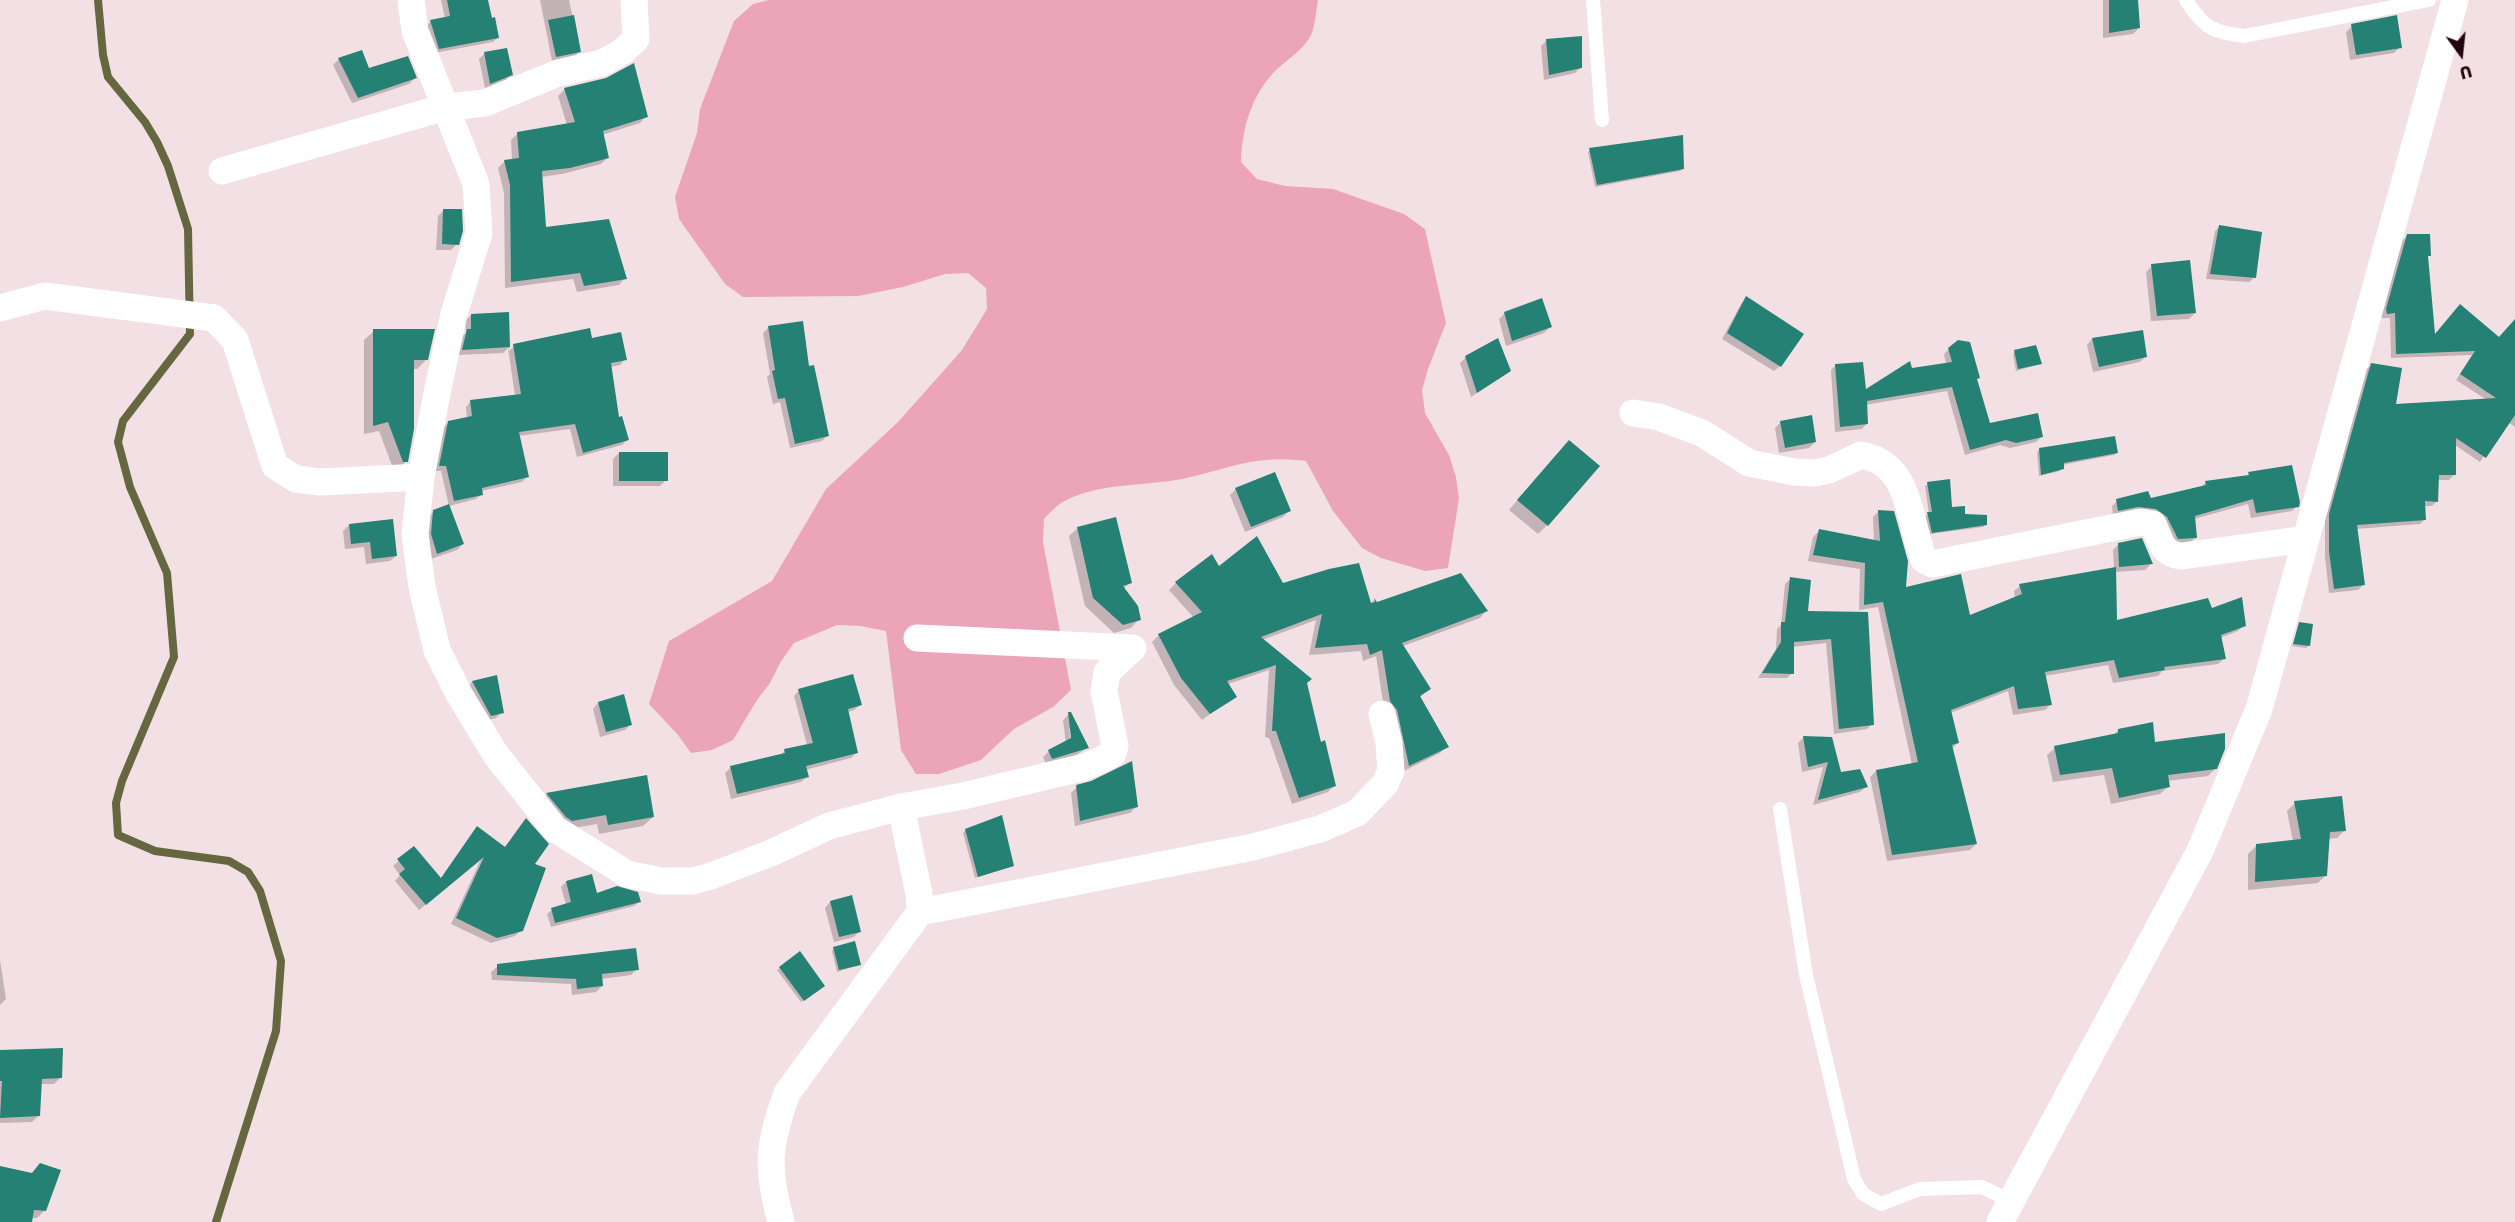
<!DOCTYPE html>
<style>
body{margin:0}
#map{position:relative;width:2515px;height:1222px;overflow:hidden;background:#f3e0e4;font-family:Rubik,sans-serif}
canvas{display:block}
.north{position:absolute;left:2431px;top:24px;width:60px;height:60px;-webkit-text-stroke:4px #f3e0e4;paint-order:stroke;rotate:165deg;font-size:16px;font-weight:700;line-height:24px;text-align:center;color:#22040f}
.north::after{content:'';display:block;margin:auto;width:21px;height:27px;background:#22040f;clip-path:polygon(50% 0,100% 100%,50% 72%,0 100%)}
</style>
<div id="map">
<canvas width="2515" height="1222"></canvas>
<div class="north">U</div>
</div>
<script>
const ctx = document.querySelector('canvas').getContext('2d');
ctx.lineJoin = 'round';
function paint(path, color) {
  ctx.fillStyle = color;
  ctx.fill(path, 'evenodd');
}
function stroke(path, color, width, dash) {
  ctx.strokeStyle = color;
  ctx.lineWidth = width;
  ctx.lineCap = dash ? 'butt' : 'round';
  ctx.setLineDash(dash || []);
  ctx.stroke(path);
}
const green = new Path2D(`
 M769,0H1318C1316,11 1315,32 1308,40C1299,53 1285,61 1274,72C1251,97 1242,129 1241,162L1257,179L1285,186L1333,189L1404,214L1425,229L1446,323L1428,369L1422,390L1425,413L1449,455L1456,477L1459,498L1448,568L1425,571L1381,558L1362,548L1333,511L1306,461C1248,453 1222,473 1170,481C1134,486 1094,484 1061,503C1055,507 1049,514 1044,519L1043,542L1071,690L1053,707L1014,729L981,760L939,774H916L901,750L886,631L860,626L837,625L794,643L780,663L770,683L757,700L733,740L712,750L691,753L678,735L649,704L669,641L772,581L826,489L898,422L962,350L987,309L986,288L968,273L945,274L903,287L858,296L743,297L725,284L679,219L675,197L697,133L700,109L734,21L753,4Z`);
const shadow = new Path2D(`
 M441,0H487L498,37L493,42L434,53L425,27L430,22L445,18Z
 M540,0H569L580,51L575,56L552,61Z
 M2103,0H2137L2139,28L2133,34L2103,38Z
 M2352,26L2400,47L2394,53L2350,60L2346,32Z
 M1547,40L1581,67L1575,73L1544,80L1541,46Z
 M485,53L511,74L505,80L485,88L479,59Z
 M339,59L368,70L415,78L409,84L352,103L333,65Z
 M565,89L646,116L640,123L602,135L608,157L601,164L562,174L541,177L544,228L625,278L619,285L577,292L573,279L505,288L504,193L498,168L505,161L512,160L511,140L518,133L567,125L558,96Z
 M1590,150L1683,168L1680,171L1595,187L1588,152Z
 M444,210L457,244L451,250H436L438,216Z
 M2220,226L2254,278L2249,282L2206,279L2215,231Z
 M2407,236L2429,255L2427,257L2433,336L2498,339L2515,335V427L2508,422L2480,462L2455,445L2454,475L2449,480H2438L2437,501L2432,506H2424L2425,519L2420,524L2356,529L2363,585L2358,590L2329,593L2325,557V520L2366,370L2371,365L2394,406L2487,400L2456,380L2472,355L2391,358L2390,318H2382V315L2402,241Z
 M2152,266L2195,313L2189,319L2151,321L2146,272Z
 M1747,298L1780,366L1774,371L1722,339L1741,304Z
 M507,313L509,351L514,346L591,339L625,359L620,365L610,367L618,419L627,440L622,445L577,457L570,429L518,436L528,476L522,482L481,491L482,494L476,499L449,506L441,471H435L443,428L448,423L467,418L466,407L471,401L515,396L508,348L503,353L457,355L461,337L466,333L465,321L471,315Z
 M1505,313L1550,327L1544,333L1506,346L1499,319Z
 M768,328L808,368L827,436L822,441L790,448L780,402L773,404L767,377L770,374L763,333Z
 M374,331L426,360L417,369H413L406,461L397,471H394L379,431L364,434V340Z
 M2092,339L2146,356L2140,362L2093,372L2087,345Z
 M1949,349L1975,380L1989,424L2041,437L2036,442L2010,448L2000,445L1965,455L1947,391L1865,405L1867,423L1862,429L1835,432L1831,370L1836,365L1864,392L1911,369L1946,364L1944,354Z
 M2015,351L2040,364L2016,371L2013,354Z
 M1466,357L1509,370L1471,397L1460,363Z
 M1781,422L1815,442L1809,448L1779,453L1775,428Z
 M2039,450L2117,452L2114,455L2062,465L2060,471L2039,476L2037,452Z
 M1560,451L1547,525L1538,534L1509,510Z
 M619,453L666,480L660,486H613V459Z
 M1274,474L1289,511L1283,517L1245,532L1230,495L1236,489Z
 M2249,474L2297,506L2292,511L2251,518L2248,504L2194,519L2195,538L2190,543L2176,545L2113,515L2112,506L2117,501L2150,500L2200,488L2206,482L2246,477Z
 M1928,484L1950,508L1986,524L1983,527L1930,534L1925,516L1929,514L1925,486Z
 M434,511L463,544L457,550L431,559L426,540L428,518Z
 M1879,511L1905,589L1969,617L2015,598L2014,591L2020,586L2114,569L2113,550L2119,544L2151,564L2145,570L2115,572L2116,622L2211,610L2244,625L2238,631L2220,638L2224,659L2218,664L2162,671L2158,676L2113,683L2108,665L2045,676L2050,705L2045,710L2013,715L2008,691L1950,713L1957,743L1952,749L1976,844L1970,850L1887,861L1870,777L1876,771L1912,765L1878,607L1859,610L1860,569L1808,561L1813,537L1819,531L1874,542L1873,517Z
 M349,525L396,556L390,561L366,564L364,547L345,549L343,531Z
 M1078,528L1131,582L1123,589L1139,619L1131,628L1114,633L1085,606L1069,536Z
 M1218,568L1370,604L1374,600L1376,603L1486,611L1480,618L1403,646L1429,689L1420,697L1447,746L1440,753L1402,772L1384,709L1376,656L1363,661L1361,651L1309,655L1316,620L1262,640L1305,683L1320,744L1335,785L1328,792L1292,804L1269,738L1265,737L1269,670L1228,684L1235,696L1202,720L1174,685L1152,642L1159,635L1194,618L1169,590L1176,583Z
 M1790,579L1806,613L1867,614L1872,724L1867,729L1834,734L1826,643L1792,647V673L1787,678H1758L1776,649L1777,629L1781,625L1785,584Z
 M2300,624L2309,645L2306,648L2292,646Z
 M495,677L502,712L496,718L485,721L467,688L472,682Z
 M799,690L860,705L854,710L847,712L856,753L851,758L805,770L807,777L801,782L731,799L725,773L731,767L780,756L785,750L807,745L794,696Z
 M598,703L631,724L625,730L600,737L593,709Z
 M1070,713L1087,748L1073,757L1046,764L1043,757L1049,751L1066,743L1063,720ZM1069,728L1072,732L1071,746Z
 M2118,730L2154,744L2216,768L2208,776L2167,781L2168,787L2160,794L2111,804L2104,775L2053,782L2047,755L2055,748L2113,736Z
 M1804,737L1840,774L1866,787L1860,792L1813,805L1823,767L1802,772L1798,743Z
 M1077,787L1136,807L1130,813L1075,826L1071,793Z
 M547,794L653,817L643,826L599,834L597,824L562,830L538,803Z
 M2295,803L2345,830L2337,838L2328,839L2326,875L2318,883L2248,890V854L2256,846L2293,842L2287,811Z
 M966,830L1013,865L975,878L963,833Z
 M472,834L504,848L532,865L521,930L515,936L491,943L451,924L481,859L419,910L395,881L400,875L393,866L413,848L440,880Z
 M566,882L596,895L639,902L634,906L551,927L547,914L552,910L566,905L561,887Z
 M830,902L860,931L854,937L834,942L825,908Z
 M834,948L859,965L837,972L832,951Z
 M0,960L6,999L0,1005Z
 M498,966L637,969L631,975L601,979L602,986L596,992L572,995L571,984L492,980L491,972Z
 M780,968L821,988L801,1002L777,970Z
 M0,1052L60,1078L54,1084H41L38,1116L32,1122L0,1123Z
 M0,1167L45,1210L37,1218H31L30,1222H0Z`);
const stream = new Path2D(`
 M98,0L103,55L108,77L145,122L157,142L168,166L188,229L190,334L123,421L118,442L130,487L167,573L174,657L122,781L116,803L118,835L155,851L229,861L248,872L260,891L281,961L276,1031L216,1222`);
const building = new Path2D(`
 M447,0H488L492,18L495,17L499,38L439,49L430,20L450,16Z
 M2109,0H2138L2140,28L2109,33Z
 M574,15L581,52L556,57L548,20Z
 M2397,15L2402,48L2356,55L2351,24Z
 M1582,36V68L1549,75L1546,39Z
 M507,48L513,75L490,84L484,52Z
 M362,50L369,68L408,56L417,78L358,98L338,58Z
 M634,63L648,117L603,131L609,158L570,168L542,171L546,227L609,219L627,279L584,286L580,273L511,282L510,185L504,160L519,158L517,132L575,122L564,88L606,78Z
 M1683,135L1684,169L1597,185L1589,148Z
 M443,209H462L463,231L459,245L442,244Z
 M2219,225L2262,232L2256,278L2210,274Z
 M2407,234H2430L2431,256H2428L2435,334L2460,304L2499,337L2515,319V415L2486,458L2456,438V475H2439L2438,502L2425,501L2426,520L2357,525L2365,585L2334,589L2329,551V514L2371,363L2402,368L2396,404L2496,398L2460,374L2475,351L2396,354L2395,313L2387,314L2386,309Z
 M2190,260L2196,313L2157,316L2151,264Z
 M1746,296L1804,334L1781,367L1727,333Z
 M1542,298L1552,327L1512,341L1504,312Z
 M509,312L510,347L462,350L467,329H471V314Z
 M803,321L809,366L814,365L829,436L795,444L785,398L778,399L772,371L775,370L768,326Z
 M590,328L592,338L621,332L627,360L611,363L619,417L622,416L629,440L583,453L575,424L519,432L529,477L482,488L483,495L454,501L446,466H439L448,421L472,416L470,400L521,394L513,344Z
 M373,329H435L428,360H414V429L408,462H403L388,422L373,426Z
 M2143,330L2147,357L2099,367L2092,338Z
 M1498,338L1511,371L1477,393L1465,356Z
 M1958,340L1970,342L1980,378L1977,379L1990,423L2038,413L2043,437L2016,443L2006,440L1970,450L1952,387L1867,401L1868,424L1840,427L1835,364L1863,362L1866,389L1910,361L1912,368L1952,362L1948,348Z
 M2036,345L2042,364L2018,369L2014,350Z
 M1812,415L1816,442L1785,448L1780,421Z
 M2115,436L2118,453L2064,463V469L2041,475L2039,448Z
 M1569,440L1600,466L1548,526L1517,500Z
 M619,452H668V481H619Z
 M2292,465L2300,502L2299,507L2256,513L2253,499L2195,516L2197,538L2178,539L2167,517L2156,509L2138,507L2118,511L2116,499L2148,491L2151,498L2206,485L2205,481L2249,475L2248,472Z
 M1275,472L1291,511L1251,527L1235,488Z
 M1950,479L1952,507L1965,506V514L1987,515V525L1932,533L1927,512H1932L1927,482Z
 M449,504L464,544L437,554L431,534L433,510Z
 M1878,510L1894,511L1908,561L1906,587L1961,574L1970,615L2022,594L2019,584L2116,567L2117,620L2208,598L2212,608L2242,597L2246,626L2221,635L2226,659L2164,667L2165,670L2119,678L2114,660L2045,672L2052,705L2018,709L2014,686L1951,710L1959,743L1952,745L1977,844L1892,855L1876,770L1918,762L1883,602L1864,605L1865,563L1813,555L1819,529L1880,541Z
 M1116,517L1132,583L1123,586L1138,606L1141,620L1123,625L1093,598L1077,527Z
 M393,519L397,556L372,559L370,542L351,544L349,524Z
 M1257,536L1283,583L1329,569L1359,563L1371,603L1375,602L1374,598L1377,602L1461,573L1488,611L1402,643L1431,689L1420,696L1449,747L1409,766L1397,710L1390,701L1382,650L1370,655L1367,644L1315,648L1322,614L1261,637L1312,679L1307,683L1321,742L1325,740L1336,786L1299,798L1276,731H1272L1276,665L1227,681L1237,697L1210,714L1181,678L1158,634L1202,612L1175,582L1212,554L1219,566Z
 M2142,538L2153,564L2119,567L2118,543Z
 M1790,577L1811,580L1808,611L1868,612L1874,725L1839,729L1831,639L1794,642V674L1762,673L1781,642V622H1785Z
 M2299,622L2313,624L2310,646L2293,644Z
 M853,674L862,705L848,709L858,753L806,766L809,777L737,794L730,766L785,753L784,749L813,743L798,689Z
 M497,675L504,713L491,716L472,681Z
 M624,694L632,725L606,732L598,702Z
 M1068,712H1071L1089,748L1052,759L1048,750L1071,738Z
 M2153,722L2155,742L2225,733V749L2217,769L2168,775L2170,787L2119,798L2112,768L2060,775L2054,746L2118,733V729Z
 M1803,736L1832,737L1841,772L1860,769L1868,787L1818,800L1828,762L1808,767Z
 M1132,761L1138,807L1080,821L1076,785L1091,781Z
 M647,775L654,817L608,825L606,815L572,821L566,817L546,793Z
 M2342,796L2346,831L2330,832L2327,876L2255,882L2256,844L2301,839L2294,801Z
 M1002,815L1014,866L978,877L965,829Z
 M526,818L549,844L535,864L546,868L523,931L497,938L456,918L484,857L426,905L399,874L405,869L397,859L414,846L441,878L477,826L505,847Z
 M592,874L597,893L617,886L638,892L641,902L555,923L551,908L571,902L566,881Z
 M852,895L861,932L839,937L830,901Z
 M855,941L861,965L839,970L833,947Z
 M636,948L639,970L602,974L603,986L577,989L576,979L497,975V964Z
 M800,951L825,986L804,1001L779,967Z
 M63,1048L62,1078L42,1079L40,1116L0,1118L2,1081H0V1050Z
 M40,1163L61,1170L46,1211L34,1210L32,1222H0V1166L32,1173Z`);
const service = new Path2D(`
 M1593,0L1602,120
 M2186,0C2204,28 2212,32 2244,36L2429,0
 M1780,809L1806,975L1854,1179L1863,1194L1881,1204L1920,1189L1982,1187L2011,1201`);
const minor = new Path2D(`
 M411,0L415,31L476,184L479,233L454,314L438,388L421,477L415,534L422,587L437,650L459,694L496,755L555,829L627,874L661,881H693L711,876L771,853L829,826L901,807L919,894L920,912L787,1093C768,1147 766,1166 781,1222
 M222,171L446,107L485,103L558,73L602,63L622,52L636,39L634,0
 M0,308L45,296L214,318L235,340L275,466L296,479L320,482L421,477
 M1633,413L1659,417L1702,433L1749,463L1794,472L1814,473L1829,470L1861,455C1912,464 1908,520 1924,560L1932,564L2141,522L2153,524C2161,541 2161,554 2182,556L2306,539
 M901,807L963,796L1085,767L1105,758L1113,753L1115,746L1104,691L1107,672L1133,648L917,638
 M920,912L1253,847L1320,829L1357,813L1385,784L1391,771L1389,743L1382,714
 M2000,1222L2200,851L2259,709L2455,0`);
paint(green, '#eca5b8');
paint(shadow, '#0003');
stroke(stream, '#64673f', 8);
paint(building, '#248173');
stroke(service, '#fff', 14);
stroke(minor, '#fff', 27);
</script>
